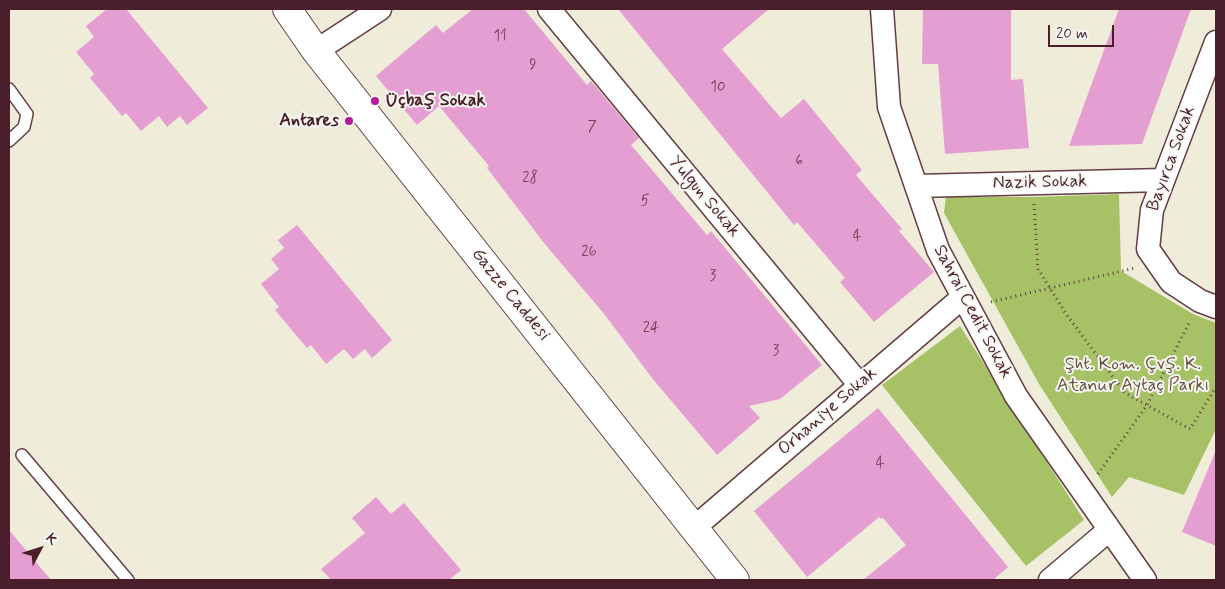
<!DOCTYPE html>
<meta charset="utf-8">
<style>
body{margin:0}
#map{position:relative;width:1225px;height:589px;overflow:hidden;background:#efecda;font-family:Mynerve,sans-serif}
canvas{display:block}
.frame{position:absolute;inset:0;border:10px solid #4a1f2b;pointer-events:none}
.north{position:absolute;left:15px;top:524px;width:50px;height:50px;-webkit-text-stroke:4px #f6f6f2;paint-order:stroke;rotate:50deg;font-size:14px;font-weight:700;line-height:20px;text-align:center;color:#4a1f2b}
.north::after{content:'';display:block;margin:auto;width:18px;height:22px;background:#4a1f2b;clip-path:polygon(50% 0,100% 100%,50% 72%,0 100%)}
.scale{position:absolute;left:1048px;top:25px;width:66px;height:22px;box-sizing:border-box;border:2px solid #4a1f2b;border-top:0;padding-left:6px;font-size:15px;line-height:18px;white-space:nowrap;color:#4a1f2b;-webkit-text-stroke:4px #f6f6f2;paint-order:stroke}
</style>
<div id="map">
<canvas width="1225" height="589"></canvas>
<div class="frame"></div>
<div class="north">K</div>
<div class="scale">20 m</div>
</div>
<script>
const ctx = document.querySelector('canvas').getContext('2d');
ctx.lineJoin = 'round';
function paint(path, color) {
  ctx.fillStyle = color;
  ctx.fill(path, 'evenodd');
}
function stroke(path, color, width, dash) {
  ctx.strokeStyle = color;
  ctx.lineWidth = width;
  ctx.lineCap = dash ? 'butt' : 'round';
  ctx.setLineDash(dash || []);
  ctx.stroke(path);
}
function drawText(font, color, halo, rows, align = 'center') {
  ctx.font = font + ' Mynerve,sans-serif';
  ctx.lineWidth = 4;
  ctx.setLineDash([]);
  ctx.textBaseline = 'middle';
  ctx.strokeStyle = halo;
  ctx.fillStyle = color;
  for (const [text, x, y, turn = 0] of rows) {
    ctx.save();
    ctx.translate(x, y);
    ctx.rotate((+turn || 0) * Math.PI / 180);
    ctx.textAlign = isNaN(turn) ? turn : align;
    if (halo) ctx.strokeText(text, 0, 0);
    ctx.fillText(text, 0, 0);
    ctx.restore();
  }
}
const green = new Path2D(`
 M1119,194L1121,271L1193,314L1216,323V429L1184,495L1129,477L1112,497L1039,384L944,213L946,197H1034Z
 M960,326L1084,520L1026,566L882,385Z`);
const building = new Path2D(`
 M107,9H126L208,108L187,125L180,116L167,127L159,116L141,131L126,113L122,116L90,78L94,74L76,52L94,37L86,26Z
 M473,9H524L587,85L591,81L639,138L631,145L707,235L711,231L822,365L780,399L749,406L760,418L717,455L652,378L605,315L544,243L487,168L489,166L439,106L417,125L376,76L436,25L443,33Z
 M618,9H769L722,49L781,118L804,99L862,170L856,175L902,229L899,231L934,272L874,322L840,282L845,278L797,222L794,225Z
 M923,9H1011V80L1023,79L1029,148L945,154L938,64H922Z
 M1119,9H1191L1142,144L1069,146Z
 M297,225L392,340L372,358L365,349L353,359L344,349L326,364L311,345L307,348L275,310L279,307L261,284L279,269L271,259L284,248L278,240Z
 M878,408L1008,567L993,580H863L906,545L883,518L881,519L879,517L807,577L754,511Z
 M1216,450V546L1182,532Z
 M376,497L391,514L404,503L461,570L449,580H331L321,569L365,533L352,518Z
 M9,530L51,580H9Z`);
const path = new Path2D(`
 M1034,204L1038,269L1066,314L1125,393L1190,429L1216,387
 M991,302L1135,268
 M1098,474L1147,405L1190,321`);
const lane = new Path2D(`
 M9,89L27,114L24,127L9,141
 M22,455L128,580`);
const street = new Path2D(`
 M549,9L859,384
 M882,9L889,107L938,250L1016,396L1145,580
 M1216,42L1152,210L1148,249L1171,282L1200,301L1216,307
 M316,51L380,9
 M916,186L1163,180
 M695,527L963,297
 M1050,580L1109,530`);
const secondary = new Path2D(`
 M287,9L316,51L735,580`);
const markers = [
 [375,101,5,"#b5179e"],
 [349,121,5,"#b5179e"]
];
const numberNames = [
 ["11",500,37],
 ["9",533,66],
 ["10",718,88],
 ["7",592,128],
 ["6",799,162],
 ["28",530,179],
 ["5",645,202],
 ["4",857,237],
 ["26",589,253],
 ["3",713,277],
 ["24",651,329],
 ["3",776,352],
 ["4",880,464]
];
const poiNames = [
 ["Üçbaş Sokak",385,101],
 ["Antares",339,121,"right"]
];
const streetNames = [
 ["Bayırca Sokak",1172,159,-70],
 ["Nazik Sokak",1040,183,-1],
 ["Yulgun Sokak",704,197,50],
 ["Gazze Caddesi",510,295,51],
 ["Sahrai Cedit Sokak",972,312,62],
 ["Orhaniye Sokak",828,412,-41]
];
const parkNames = [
 ["Şht. Kom. Çvş. K.",1133,365],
 ["Atanur Aytaç Parkı",1133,386]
];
paint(green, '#a7c167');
paint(building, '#e59ed1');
stroke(lane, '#633e45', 14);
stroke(street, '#633e45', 25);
stroke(secondary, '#633e45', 30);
stroke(path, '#633e45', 3, [1, 4]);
stroke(lane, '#fff', 11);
stroke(street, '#fff', 22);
stroke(secondary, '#fff', 28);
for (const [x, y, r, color] of markers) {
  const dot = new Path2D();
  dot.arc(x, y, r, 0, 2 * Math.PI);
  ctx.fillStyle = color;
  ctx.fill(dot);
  stroke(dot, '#f6f6f2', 2);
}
drawText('15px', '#713f54', null, numberNames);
drawText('bold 18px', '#4a1f2b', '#f6f6f2', poiNames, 'left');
drawText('18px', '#4a1f2b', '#f6f6f2', streetNames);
drawText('18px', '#66503d', '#f6f6f2', parkNames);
</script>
